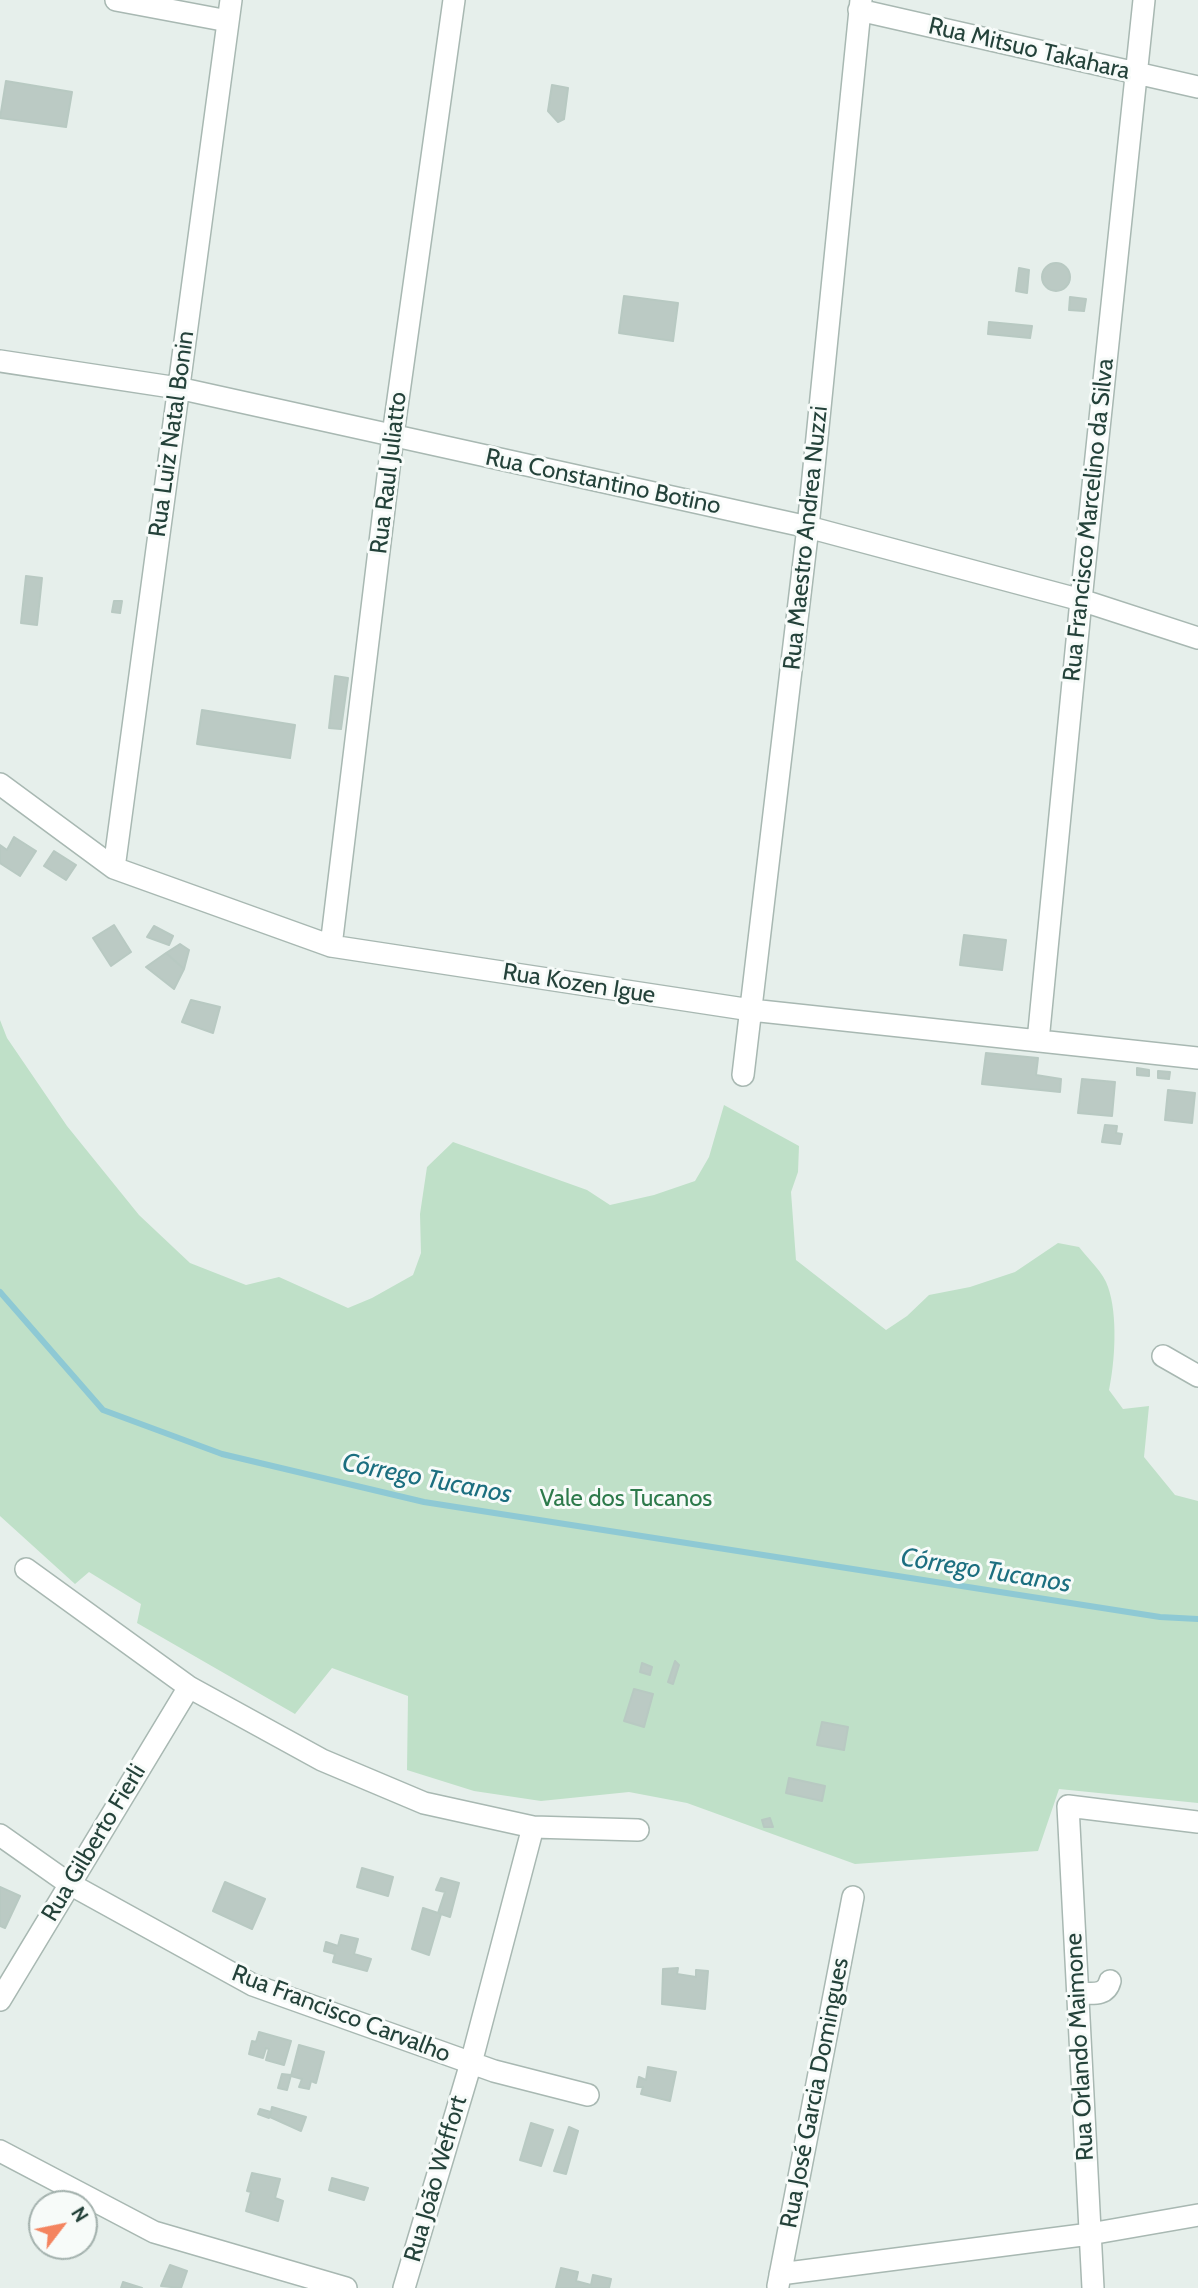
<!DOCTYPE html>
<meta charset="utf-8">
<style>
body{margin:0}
#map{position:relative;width:1198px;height:2288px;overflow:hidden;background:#e6efeb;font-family:Cabin,sans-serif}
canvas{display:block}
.north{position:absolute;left:28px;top:2190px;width:70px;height:70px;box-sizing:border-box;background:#f7fbf9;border:2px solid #a3b1ad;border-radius:50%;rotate:58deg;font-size:19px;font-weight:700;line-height:28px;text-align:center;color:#24423a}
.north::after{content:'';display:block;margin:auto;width:24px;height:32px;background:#f4845f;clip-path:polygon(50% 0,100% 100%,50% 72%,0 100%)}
</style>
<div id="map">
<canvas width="1198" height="2288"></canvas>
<div class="north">N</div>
</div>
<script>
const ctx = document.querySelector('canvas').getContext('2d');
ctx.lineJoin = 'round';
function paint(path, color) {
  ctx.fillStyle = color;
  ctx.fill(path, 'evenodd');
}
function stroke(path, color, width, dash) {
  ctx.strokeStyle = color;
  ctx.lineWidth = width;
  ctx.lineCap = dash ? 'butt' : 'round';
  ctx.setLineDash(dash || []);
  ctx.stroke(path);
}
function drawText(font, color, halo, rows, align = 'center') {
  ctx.font = font + ' Cabin,sans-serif';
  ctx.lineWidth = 6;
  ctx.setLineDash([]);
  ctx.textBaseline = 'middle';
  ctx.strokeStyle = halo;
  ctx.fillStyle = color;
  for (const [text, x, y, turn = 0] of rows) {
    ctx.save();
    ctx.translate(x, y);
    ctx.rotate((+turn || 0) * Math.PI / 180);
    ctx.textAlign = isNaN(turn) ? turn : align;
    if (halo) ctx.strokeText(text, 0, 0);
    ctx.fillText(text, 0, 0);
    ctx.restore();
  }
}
const green = new Path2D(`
 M0,1020L7,1038L67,1126L139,1215L190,1263L246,1285L279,1277L348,1308L372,1298L413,1275L421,1253L420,1214L427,1167L453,1142L587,1190L610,1205L654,1195L695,1181L709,1157L724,1105L799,1146L798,1172L791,1192L796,1260L886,1330L907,1316L929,1295L970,1287L1015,1272L1058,1243L1079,1247C1088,1259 1104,1273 1108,1287C1118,1315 1115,1362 1109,1390L1123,1409L1149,1406L1144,1457L1175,1495L1198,1501V1803L1059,1789L1038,1851L855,1864L687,1803L629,1792L541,1801L474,1791L407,1770L408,1696L332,1668L295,1714L137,1623L141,1604L89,1572L75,1584L0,1516Z`);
const stream = new Path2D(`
 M0,1292L103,1410L222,1454L424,1502L1160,1617L1198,1619`);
const building = new Path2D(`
 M6,81L72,92L66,127L0,118Z
 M552,85L568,88L564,119L558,122L548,111Z
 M1042 277a14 14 0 1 1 28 0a14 14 0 1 1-28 0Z
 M1019,268L1029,270L1027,293L1016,291Z
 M624,296L678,303L673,341L619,333Z
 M1070,297L1086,299L1084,311L1069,310Z
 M989,322L1032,326L1030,338L988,334Z
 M26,576L42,578L37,625L21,623Z
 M114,601H122L120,613L112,612Z
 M335,676L348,678L341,729L329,728Z
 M202,710L295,725L290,758L197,744Z
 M14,837L36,851L20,876L0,863V845L7,850Z
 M54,851L76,865L66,880L44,866Z
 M114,925L131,952L111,966L93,938Z
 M154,926L173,936L169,945L147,937Z
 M964,935L1006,940L1002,970L960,965Z
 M180,944L189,950L184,969L166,953Z
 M166,953L184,969L174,989L146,967Z
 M191,1000L220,1007L213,1033L182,1022Z
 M986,1053L1038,1058L1036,1075L1061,1079L1060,1092L982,1084Z
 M1137,1068L1149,1070V1076L1137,1075Z
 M1158,1071L1170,1072L1169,1079L1158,1078Z
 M1082,1079L1115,1082L1112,1116L1078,1113Z
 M1168,1090L1195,1093L1192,1123L1165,1120Z
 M1105,1125L1117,1126L1116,1133L1122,1134L1120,1144L1102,1142Z
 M675,1661L679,1665L673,1684L668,1682Z
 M642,1663L652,1667L650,1675L640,1672Z
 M634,1689L653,1694L644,1727L624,1721Z
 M822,1722L848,1727L844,1750L817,1745Z
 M789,1778L825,1786L822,1801L786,1793Z
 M770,1818L773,1827H764L762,1820Z
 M362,1868L393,1877L388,1896L357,1887Z
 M441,1878L459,1883L450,1917L438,1913L445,1892L436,1890Z
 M225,1882L265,1899L252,1929L213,1911Z
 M0,1887L20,1896L5,1928L0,1926Z
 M423,1908L441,1914L429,1955L412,1949Z
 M341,1935L358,1939L354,1954L371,1959L367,1971L333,1962L335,1954L324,1951L326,1942L338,1946Z
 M678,1968L677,1974L696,1977V1970L708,1971L705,2009L662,2004L663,1969Z
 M259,2032L291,2041L284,2065L266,2060L269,2049L266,2048L263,2058L249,2054L252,2041L256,2042Z
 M299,2045L324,2052L316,2083L311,2081L309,2089L299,2087L302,2079L291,2076Z
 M648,2067L676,2072L670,2101L641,2094L643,2087H637L639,2077L646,2080Z
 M282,2074L291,2075L287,2090L278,2088Z
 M272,2107L306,2117L301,2131L270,2117Z
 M260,2109L271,2112L269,2118L258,2114Z
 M531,2123L553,2130L541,2166L520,2160Z
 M569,2127L578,2131L566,2174L554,2171Z
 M252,2173L280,2179L275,2198L283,2201L278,2221L246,2211L251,2192L247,2191Z
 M332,2178L368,2188L364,2200L329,2190Z
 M170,2265L187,2271L181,2288L161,2286Z
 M561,2268L578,2272L576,2281L591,2285L593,2275L611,2279L609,2288H556Z
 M123,2282L142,2288H121Z`);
const minor = new Path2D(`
 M116,0L228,21
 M859,10L1198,87
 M0,361L178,388L808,527L1081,600L1198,638
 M0,784L114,868L331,946L751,1010L1198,1058
 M114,868L231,0
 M331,946L393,435L454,0
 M1038,1041L1081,600L1144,0
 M743,1075L808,527L861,0
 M1163,1356L1198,1376
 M26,1569L189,1687L322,1760L424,1803L533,1827L638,1830
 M0,1835L68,1883L253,1985L494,2071L588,2095
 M1078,1993C1091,1993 1106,1997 1110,1981
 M0,2000L189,1687
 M0,2151L154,2232L346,2288
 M780,2274L1090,2234L1198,2215
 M778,2286L853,1897
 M404,2288L471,2063L533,1827
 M1093,2288L1068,1806L1198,1822`);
const streetNames = [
 ["Rua Mitsuo Takahara",1029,49,13],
 ["Rua Luiz Natal Bonin",172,434,-82],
 ["Rua Raul Juliatto",389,473,-83],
 ["Rua Constantino Botino",603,482,12],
 ["Rua Francisco Marcelino da Silva",1089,520,-84],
 ["Rua Maestro Andrea Nuzzi",806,538,-84],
 ["Rua Kozen Igue",579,984,9],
 ["Rua Gilberto Fierli",94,1843,-59],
 ["Rua Francisco Carvalho",341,2014,21],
 ["Rua Orlando Maimone",1080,2047,-93],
 ["Rua José Garcia Domingues",815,2093,-79],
 ["Rua João Weffort",436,2179,-74]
];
const parkNames = [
 ["Vale dos Tucanos",626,1499]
];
const waterNames = [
 ["Córrego Tucanos",427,1479,11],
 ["Córrego Tucanos",986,1571,9]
];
paint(green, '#bfe0c8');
stroke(stream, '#8ec9d4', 6);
paint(building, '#bbcac4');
stroke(building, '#b8c9c2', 2);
stroke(minor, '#a8b8b2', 24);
stroke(minor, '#fff', 21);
drawText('24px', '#24423a', '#f7fbf9', streetNames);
drawText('24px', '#2d7a4b', '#f7fbf9', parkNames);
drawText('italic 26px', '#1c6f80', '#f7fbf9', waterNames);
</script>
